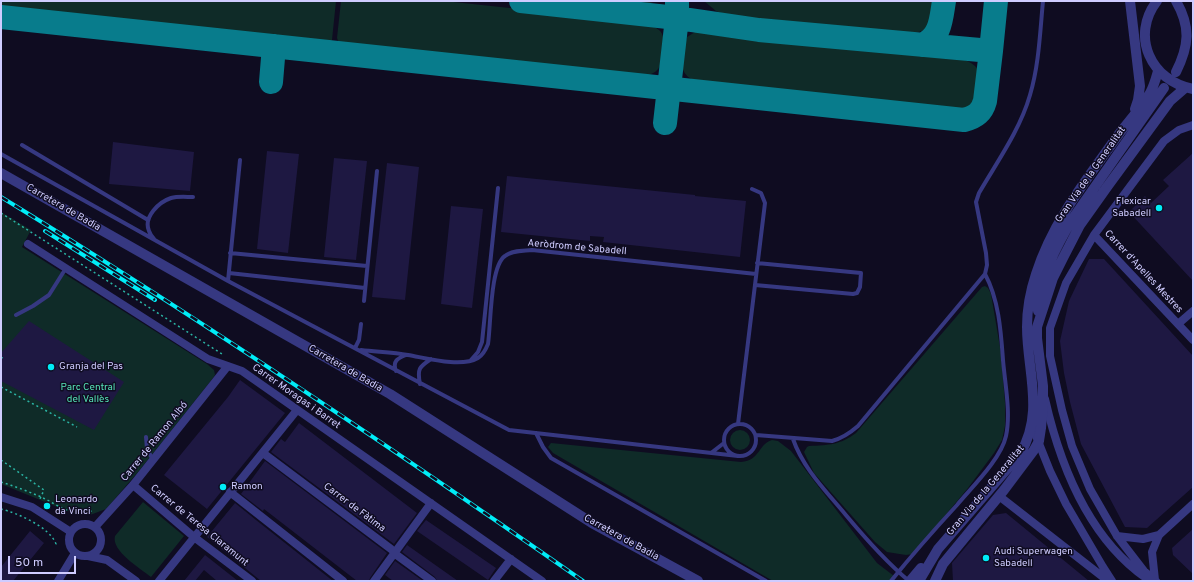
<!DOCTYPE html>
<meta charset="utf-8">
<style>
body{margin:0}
#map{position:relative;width:1194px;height:582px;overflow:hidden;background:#0f0c21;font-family:Overpass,sans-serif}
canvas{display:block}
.frame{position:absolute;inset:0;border:2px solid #cfccff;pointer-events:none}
.scale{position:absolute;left:8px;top:556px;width:68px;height:18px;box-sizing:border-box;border:2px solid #cfccff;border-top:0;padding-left:5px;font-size:12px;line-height:14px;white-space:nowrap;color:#cfccff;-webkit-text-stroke:3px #0f0c21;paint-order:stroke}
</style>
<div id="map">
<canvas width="1194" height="582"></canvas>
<div class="frame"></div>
<div class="scale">50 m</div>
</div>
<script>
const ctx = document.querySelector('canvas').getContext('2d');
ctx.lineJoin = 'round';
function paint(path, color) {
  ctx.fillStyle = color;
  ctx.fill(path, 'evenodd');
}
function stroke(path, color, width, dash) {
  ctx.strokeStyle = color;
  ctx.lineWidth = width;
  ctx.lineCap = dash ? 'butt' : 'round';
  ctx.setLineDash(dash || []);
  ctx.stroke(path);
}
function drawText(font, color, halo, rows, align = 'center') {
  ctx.font = font + ' Overpass,sans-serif';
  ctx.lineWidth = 3;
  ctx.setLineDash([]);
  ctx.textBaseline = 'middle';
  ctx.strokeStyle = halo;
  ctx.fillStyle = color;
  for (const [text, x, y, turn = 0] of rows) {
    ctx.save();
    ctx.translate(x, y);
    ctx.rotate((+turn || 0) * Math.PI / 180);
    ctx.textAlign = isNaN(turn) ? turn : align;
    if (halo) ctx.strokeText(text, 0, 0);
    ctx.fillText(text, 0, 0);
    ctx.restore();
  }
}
const green = new Path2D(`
 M1,1H336L332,40L330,43L323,44L1,10Z
 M341,1H444L632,21C640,23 652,24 659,30C668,37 665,66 655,72C644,79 629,76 617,75L345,46L339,43L337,38Z
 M586,1H655C638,10 605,3 586,1Z
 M704,1H934C927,32 931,32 898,34L728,16L716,11Z
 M721,30L946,55C955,57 967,59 975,66C985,76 979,101 967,107C959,111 949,110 942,110L728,87C691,82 672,81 687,37L695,32Z
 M1,212L31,230L22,247L207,364L214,370L215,375L213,378L138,472L106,509L90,515H77L1,484Z
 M985,286L988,288L991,294L1001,353L1005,403V426L1002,440L994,453L968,488L913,554L906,555L887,552L875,542L814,473L804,452L807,447L809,446C829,445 840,445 856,433L982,287Z
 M730 440a10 10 0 1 1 20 0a10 10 0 1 1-20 0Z
 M772,440L778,441L791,451L877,563L894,576L890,581H773L553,453L548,447L551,443L741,462C761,460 757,445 772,440Z
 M143,502L184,536L151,577C140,568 111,551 115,536Z`);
const taxiway = new Path2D(`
 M521,1L677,18L759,30L991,51L996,1
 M1,17L964,120C976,117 982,112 985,101L991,51
 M922,45C941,37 941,19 944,1
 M271,82L274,46
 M665,123L677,18V1`);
const building = new Path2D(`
 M113,142L194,152L190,191L109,184Z
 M267,151L299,154L288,253L257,249Z
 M1193,153V281L1129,212L1145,196L1151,203L1169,186L1163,180Z
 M334,158L367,161L356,260L324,257Z
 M387,163L419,167L405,300L372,297Z
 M507,176L695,195V196L746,201L740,257L603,242L604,237L590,236V241L501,232Z
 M451,206L483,209L472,308L441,304Z
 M1089,259H1104L1193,356V487L1147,528L1125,527L1081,444L1070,402L1064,373L1060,341L1069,301Z
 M29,321L124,382L94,430L1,381V353Z
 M240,380L285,413L207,509L164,475L228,397Z
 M299,423L417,513L394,544L271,452L281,439L285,442Z
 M265,461L387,553L370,578L369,581H357L264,509L263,511L241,494Z
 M235,503L256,520L333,581H261L207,537Z
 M1006,513L1089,581H953L952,563L993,515Z
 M426,520L496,568L488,580L417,531Z
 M1193,529V574L1173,555L1172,548Z
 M30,531L44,543L13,581H1V567Z
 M407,545L458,581H437L435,577L402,552Z
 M205,555L238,581H217L204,570L195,581H184Z
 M395,561L423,581H393L385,575Z`);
const path = new Path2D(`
 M1,213L222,354
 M1,357L4,359
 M1,387L77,427
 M1,460L44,490L39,501
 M1,482C14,486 27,491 39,496C59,505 69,517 92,511V513
 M1,509C17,513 50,527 56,544L54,545`);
const service = new Path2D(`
 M22,145L148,220
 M1,154L228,281L509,430L738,456
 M154,239C152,237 150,234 149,231C143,217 159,202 171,198C178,196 186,197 193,197
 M230,253L367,266
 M229,273L365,288
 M228,281L240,160
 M755,285L853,294L857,293L860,287L861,273L757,263
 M364,301L377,171
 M16,315L33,306L49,295L66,268
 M355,348L359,340L361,324
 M361,350C377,352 392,352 408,355C426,358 461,368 478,358C483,355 486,349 488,344C491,324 490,266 505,256C512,250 524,251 532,250L756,274
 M471,360L478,352L482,342L498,188
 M396,371C392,361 398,358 406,355
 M420,384C417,369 419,367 431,359
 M724 440a16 16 0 1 1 32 0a16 16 0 1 1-32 0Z
 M738,424L765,203L761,193L752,189
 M536,433L543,447L551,458L766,581
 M756,435L832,441C843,438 850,433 858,426L985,274L987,265L986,253L976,202L979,193C997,162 1020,130 1030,95C1039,65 1040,32 1043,1
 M146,437L147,449L153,460
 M793,439C803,468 825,490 845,514C865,538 885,561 909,581
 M711,453L724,443
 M891,581C912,555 934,530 957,505C972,487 1001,459 1006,436C1011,413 1005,384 1003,360C1001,332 999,300 985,274`);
const minor = new Path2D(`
 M1094,235L1193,340
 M28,244L208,359L242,371L542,581
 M1178,324L1193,311
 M1045,399C1060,465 1089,538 1146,578
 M1037,416L1036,436L1050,471L1066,504L1103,567L1112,581
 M263,453L391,549L398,556L432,581
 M133,485L194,537L252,581
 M230,492L343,581
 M999,496L1108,581
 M1,497L32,507L71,532
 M69 540a16 16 0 1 1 32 0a16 16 0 1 1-32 0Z
 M95,527L133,485L227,367
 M1117,536L1143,539L1159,535
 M88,556L107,560L136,581
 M1155,580L1152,552L1159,535L1193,504
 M58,581L75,553
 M159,581L297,410
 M374,581L431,503
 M494,581L511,559
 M1156,581L1144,571L1117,536L1090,489L1072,446L1062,410L1050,356V328L1066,283L1094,235L1164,141L1179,130L1193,125`);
const tertiary = new Path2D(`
 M1130,1L1140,86L1138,100L1135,109
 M1157,1C1130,36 1151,81 1193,89
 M1176,72C1189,46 1191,27 1176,1
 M1,173L390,394L592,523L698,581
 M1038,311C1039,278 1057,245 1073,218L1164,88
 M910,581L921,568
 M919,581L938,549L1020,454C1045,413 1027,371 1027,327C1027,308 1030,292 1036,274C1053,221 1087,179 1119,134C1129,121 1141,108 1150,93C1154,86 1156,78 1158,71
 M935,581L943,564L1004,490L1034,450L1039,441L1041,428L1043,406V386L1037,338V327L1053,278L1063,258L1080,225L1107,187L1170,101L1185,88`);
const rail = new Path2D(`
 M1,197C199,318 392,448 583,581
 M45,231L155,300`);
const markers = [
 [1159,208,4,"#00ecf7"],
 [51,367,4,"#00ecf7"],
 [223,487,4,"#00ecf7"],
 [47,506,4,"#00ecf7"],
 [986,558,4,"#00ecf7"]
];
const streetNames = [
 ["Gran Via de la Generalitat",1091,175,-55],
 ["Carretera de Badia",63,208,30],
 ["Aeròdrom de Sabadell",577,248,5],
 ["Carrer d'Apelles Mestres",1143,272,47],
 ["Carretera de Badia",345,369,30],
 ["Carrer Moragas i Barret",296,397,35],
 ["Carrer de Ramon Albó",155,442,-51],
 ["Gran Via de la Generalitat",986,491,-50],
 ["Carrer de Fàtima",354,508,37],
 ["Carrer de Teresa Claramunt",199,526,39],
 ["Carretera de Badia",621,538,29]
];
const poiNames = [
 ["Flexicar",1151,202,"right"],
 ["Sabadell",1151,214,"right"],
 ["Granja del Pas",59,367],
 ["Ramon",231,487],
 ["Leonardo",55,500],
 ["da Vinci",55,512],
 ["Audi Superwagen",994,552],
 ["Sabadell",994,564]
];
const parkNames = [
 ["Parc Central",88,388],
 ["del Vallès",88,400]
];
paint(green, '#0f2b28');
stroke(taxiway, '#087c8c', 24);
paint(building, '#1e1842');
stroke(path, '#2bb4a4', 1.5, [2, 3]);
stroke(service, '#363881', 4);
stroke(minor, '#363881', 8);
stroke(tertiary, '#363881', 10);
stroke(rail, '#00ecf7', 4);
stroke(rail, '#0f0c21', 2.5, [8]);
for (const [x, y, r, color] of markers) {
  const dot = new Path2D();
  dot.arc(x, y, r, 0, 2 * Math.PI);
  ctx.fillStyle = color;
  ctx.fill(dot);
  stroke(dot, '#0f0c21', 1.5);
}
drawText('10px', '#cfccff', '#0f0c21', streetNames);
drawText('10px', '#cfccff', '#0f0c21', poiNames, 'left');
drawText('10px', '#56e1b7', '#0f0c21', parkNames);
</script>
